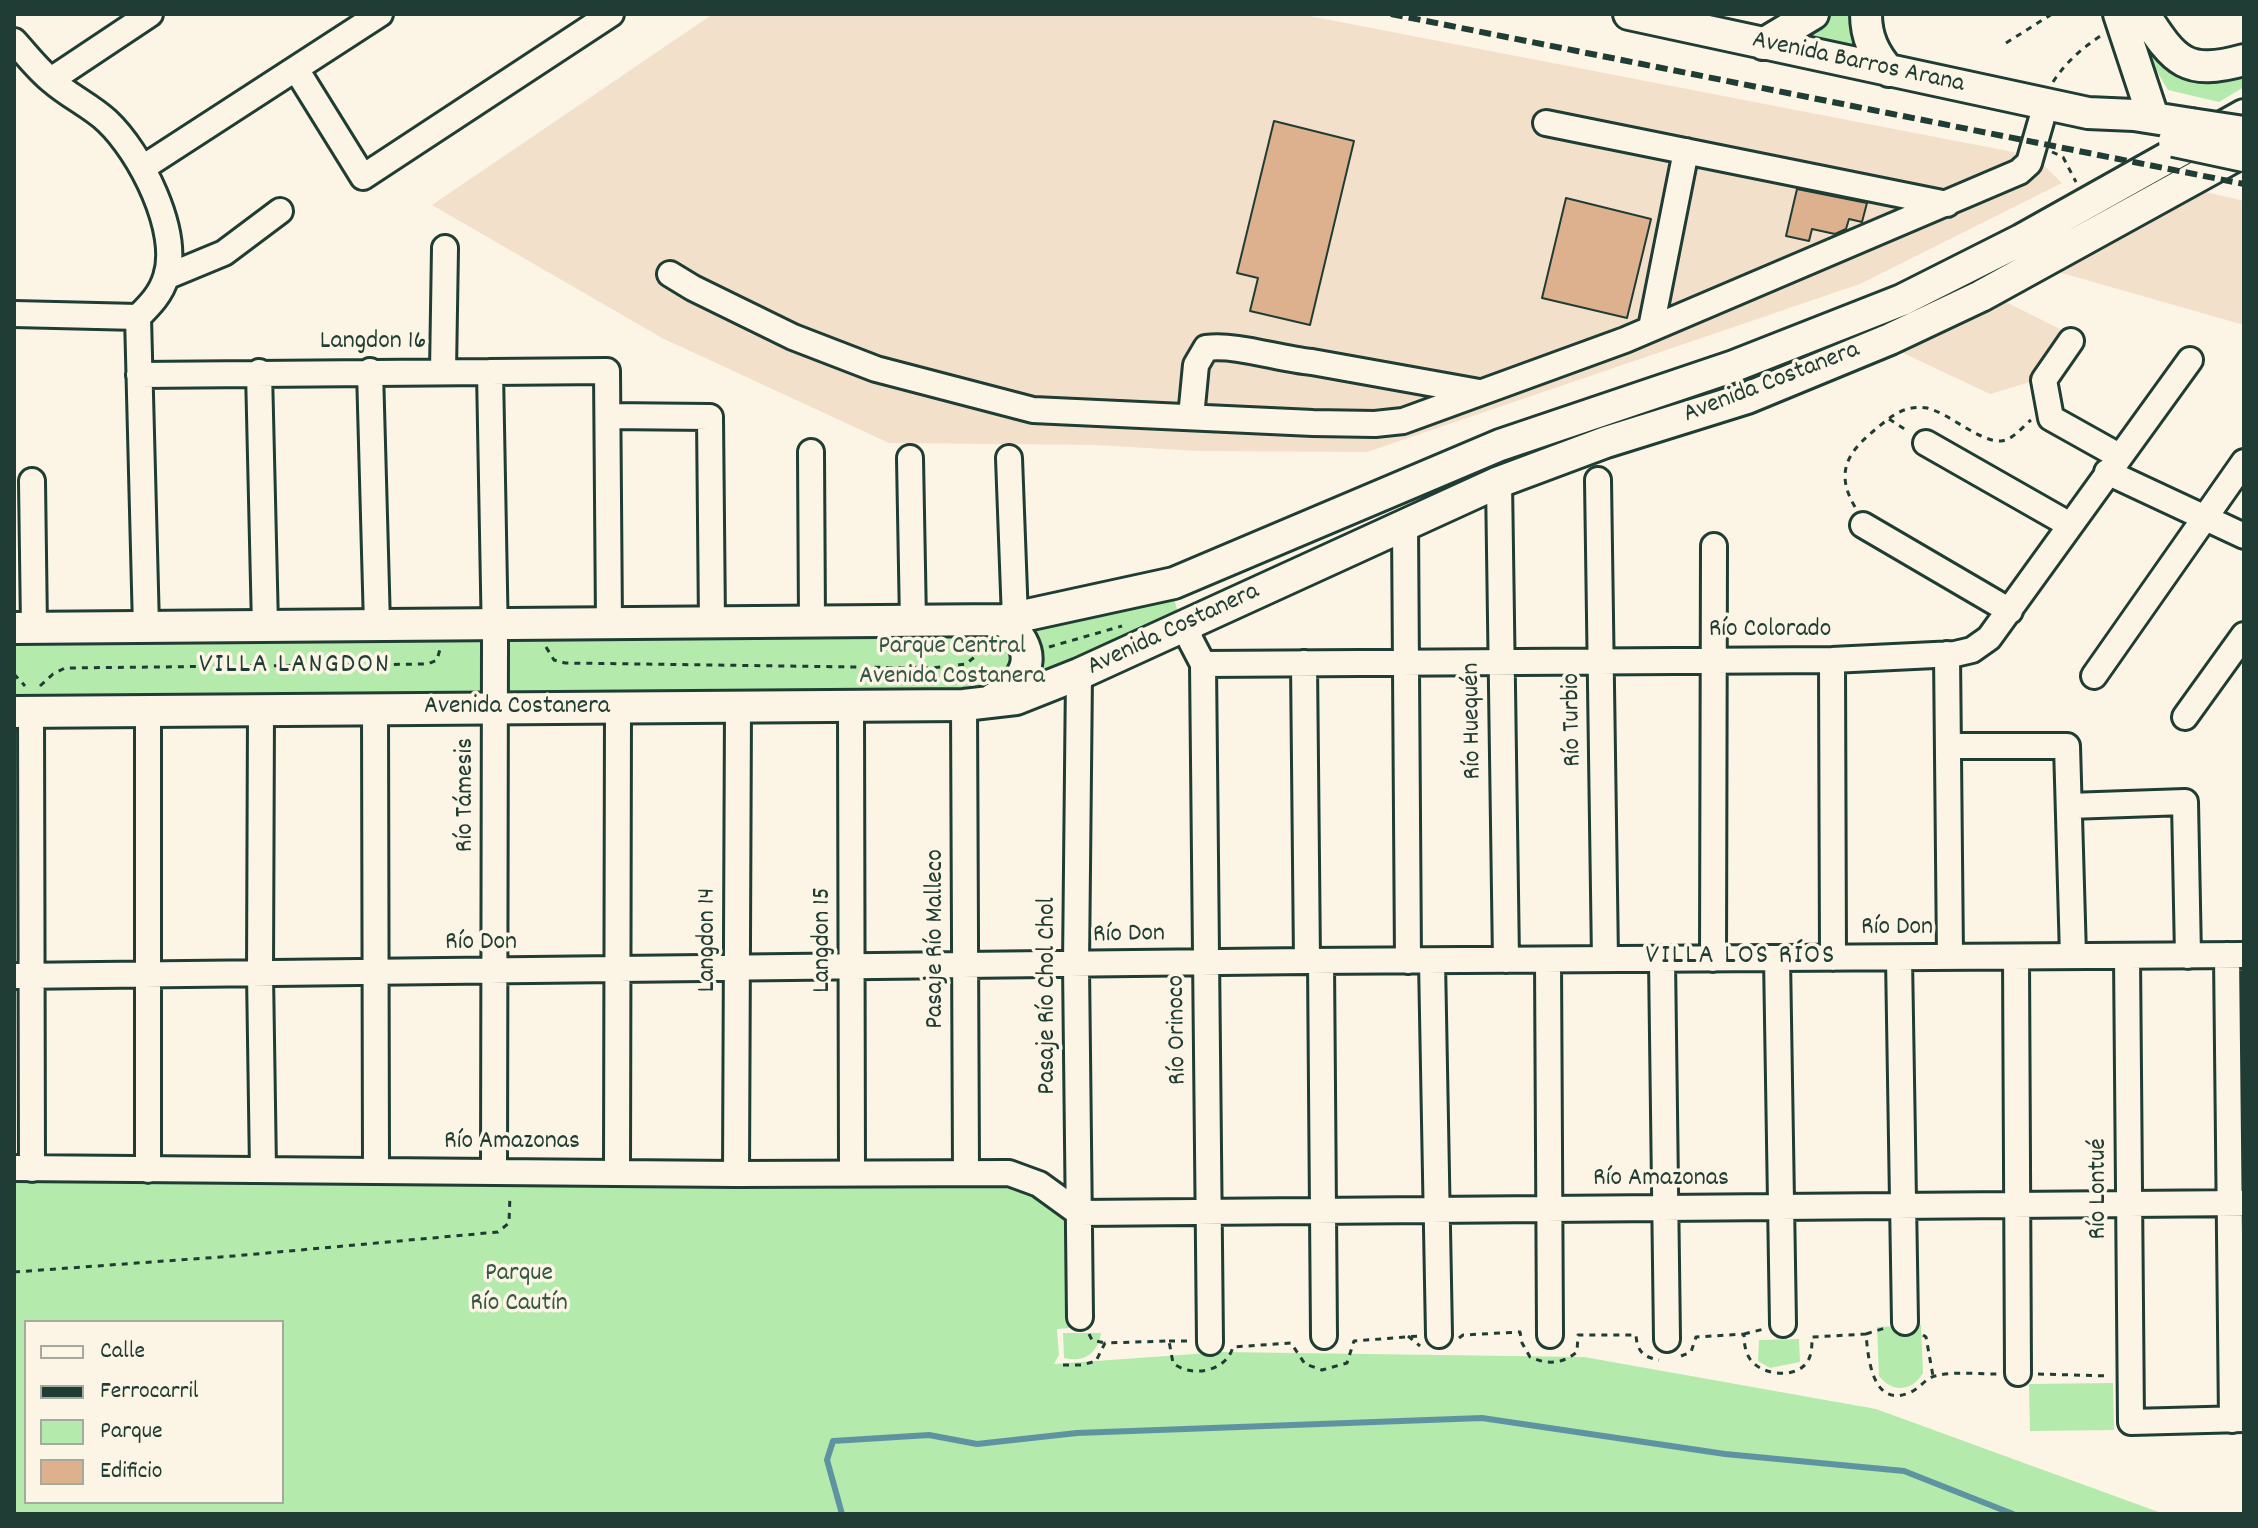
<!DOCTYPE html>
<meta charset="utf-8">
<style>
body{margin:0}
#map{position:relative;width:2258px;height:1528px;overflow:hidden;background:#fcf5e5;font-family:Dekko,sans-serif}
canvas{display:block}
.frame{position:absolute;inset:0;border:16px solid #1f3d34;pointer-events:none}
.legend{position:absolute;left:24px;top:1320px;width:260px;height:184px;box-sizing:border-box;background:#fcf5e5;border:2px solid #a4ab9e;margin:0;padding:10px 14px;list-style:none;font-size:24px;color:#1f3d34}
.legend li{display:flex;align-items:center;gap:16px;height:40px}
.legend b{width:40px;border:2px solid #a4ab9e}
</style>
<div id="map">
<canvas width="2258" height="1528"></canvas>
<div class="frame"></div>
<ul class="legend">
<li><b style="height:10px;background:#fcf5e5"></b>Calle</li>
<li><b style="height:10px;background:#1f3d34"></b>Ferrocarril</li>
<li><b style="height:22px;background:#b4eaac"></b>Parque</li>
<li><b style="height:22px;background:#ddb08e"></b>Edificio</li>
</ul>
</div>
<script>
const ctx = document.querySelector('canvas').getContext('2d');
ctx.lineJoin = 'round';
function paint(path, color) {
  ctx.fillStyle = color;
  ctx.fill(path, 'evenodd');
}
function stroke(path, color, width, dash) {
  ctx.strokeStyle = color;
  ctx.lineWidth = width;
  ctx.lineCap = dash ? 'butt' : 'round';
  ctx.setLineDash(dash || []);
  ctx.stroke(path);
}
function drawText(font, color, halo, rows, align = 'center') {
  ctx.font = font + ' Dekko,sans-serif';
  ctx.lineWidth = 7;
  ctx.setLineDash([]);
  ctx.textBaseline = 'middle';
  ctx.strokeStyle = halo;
  ctx.fillStyle = color;
  for (const [text, x, y, turn = 0] of rows) {
    ctx.save();
    ctx.translate(x, y);
    ctx.rotate((+turn || 0) * Math.PI / 180);
    ctx.textAlign = isNaN(turn) ? turn : align;
    if (halo) ctx.strokeText(text, 0, 0);
    ctx.fillText(text, 0, 0);
    ctx.restore();
  }
}
const built = new Path2D(`
 M713,14H1299L2034,156L2062,183L1860,284L1367,452L1198,451L1095,445L889,443L662,338L432,205Z
 M2206,192L2244,201V325L2058,272Z
 M2002,300L2066,332L2030,382L1990,394L1905,354L1893,344Z`);
const green = new Path2D(`
 M1833,14H1857L1871,58L1804,42L1803,35Z
 M2138,27L2177,65L2244,63V87L2219,102L2168,90L2153,65Z
 M1171,588L1181,623L1014,695L14,707V633L1016,623Z
 M14,1178L828,1181L1067,1187L1072,1298L1069,1328L1057,1329L1059,1355L1054,1364L1222,1352L1584,1357L1876,1409L2164,1514H14ZM26,1322H282V1502H26Z
 M1921,1325L1923,1373C1912,1392 1892,1393 1879,1376L1877,1327Z
 M1063,1333H1101C1098,1353 1085,1363 1064,1358Z
 M1799,1339L1800,1362L1770,1368L1758,1361L1759,1340Z
 M2113,1383L2114,1430L2030,1431L2029,1384Z`);
const stream = new Path2D(`
 M842,1514L827,1460L833,1441L929,1435L977,1444L1077,1433L1482,1418L1725,1454L1904,1471L2013,1514`);
const building = new Path2D(`
 M1274,121L1354,141L1310,325L1250,311L1258,278L1237,273Z
 M1797,189L1867,203L1862,222L1849,219L1846,229L1835,234L1812,229L1809,241L1786,236Z
 M1566,198L1651,219L1627,318L1542,298Z`);
const path = new Path2D(`
 M2006,43L2052,14
 M2053,82C2066,62 2082,48 2102,35
 M2052,152L2063,157L2076,182
 M1889,419L1909,432
 M1855,507C1832,468 1852,448 1882,424C1895,413 1908,405 1927,408C1949,413 1979,442 2001,441C2013,440 2022,427 2031,420
 M546,647L554,660L565,663L931,668L966,664L990,644
 M1049,647L1122,626
 M14,674L25,686
 M40,686L53,674L65,668L428,664L437,660L440,649
 M14,1272L234,1256L498,1232L509,1223L510,1195
 M1089,1334L1092,1340L1105,1343
 M1744,1334L1764,1329
 M1866,1334L1885,1328
 M1923,1335L1926,1337L1933,1376
 M1408,1336L1420,1346
 M1459,1338L1463,1335L1520,1332L1522,1343L1530,1357C1548,1365 1562,1364 1577,1352L1578,1335H1636C1637,1351 1643,1357 1659,1360
 M1169,1341H1189
 M1681,1356L1691,1352L1696,1337L1744,1334C1744,1342 1745,1352 1750,1359C1762,1377 1803,1380 1810,1356C1812,1351 1812,1342 1812,1337L1866,1334C1868,1357 1872,1408 1909,1393C1919,1389 1926,1378 1935,1376C1954,1371 1979,1374 1998,1374
 M1063,1365H1082L1096,1361L1105,1343L1169,1341L1173,1363C1191,1378 1226,1372 1233,1347L1291,1343L1305,1364L1322,1370L1347,1363L1354,1341L1419,1336
 M2038,1374L2110,1376`);
const minor = new Path2D(`
 M14,41C26,54 38,70 52,81C69,96 91,106 107,121C140,152 181,231 166,277C161,294 150,305 138,317
 M296,69L363,177L611,14
 M51,80L150,14
 M1546,123L1947,204
 M144,167L380,14
 M670,274L693,288L793,337L876,369L1033,410L1313,423L1375,424L1403,421L1625,340L2019,172L2029,163L2046,104
 M166,277L224,253L280,211
 M14,314L138,317
 M138,317L146,627
 M1651,328L1686,151
 M2071,341L2044,380L2051,418L2119,456
 M370,371L377,625
 M443,371L445,248
 M259,372L265,626
 M490,372L495,641L494,1171
 M139,375L607,371L609,625
 M608,416L710,417L712,624
 M1191,417L1196,365L1206,348C1238,344 1278,359 1312,362L1479,392
 M1926,443L2070,525
 M811,452L812,622
 M910,458L913,622
 M1009,458L1015,619
 M2107,472L2244,536
 M1598,480L1605,959
 M32,481L34,628
 M1499,482L1506,960
 M1405,523L1408,961
 M1863,525L2010,611
 M1187,626L1191,641L1203,664L1210,1342
 M1947,654L1950,957
 M1832,660L1833,958
 M1304,663L1307,961
 M1203,664L1832,660L1955,654L1972,650L1989,638L2190,360
 M1079,674L1076,965L1080,1317
 M2094,676L2244,462
 M964,705L966,1173
 M851,706L852,1173
 M375,709L376,1170
 M261,710L260,974L263,1170
 M31,711L32,1169
 M2185,717L2244,635
 M1949,746H2067L2073,956
 M2069,806L2185,802L2188,956
 M2227,955L2232,1420
 M2127,956L2131,1422L2244,1419
 M2016,957L2018,1373
 M1777,958L1783,1324
 M1899,958L1905,1322
 M1662,959L1667,1339
 M1713,959L1714,546
 M1548,960L1550,1335
 M1432,961L1439,1335
 M1321,962L1324,1336
 M14,976L1307,961L2244,955
 M14,1168L736,1174L1009,1173L1039,1184L1079,1213L2244,1203
 M148,1170V711
 M617,1171L618,707
 M736,1174L738,707`);
const major = new Path2D(`
 M1629,14L2088,113L2134,115L2191,124
 M1866,14C1866,37 1874,54 1889,71
 M2119,14L2153,117
 M2144,14C2175,62 2186,76 2244,60
 M1763,44L1813,14
 M14,628L1004,620L1174,583L1500,445L1734,366L1902,300L2021,240L2244,115
 M993,699C1032,677 1039,652 1004,620
 M14,712L964,705L1016,699L1079,674L1499,482L1606,442L1747,398L1890,339L1981,296L2244,151`);
const rail = new Path2D(`
 M1391,14L2244,184`);
const majorBridge = new Path2D(`
 M2191,124L2244,132
 M2174,141L2244,156`);
const streetNames = [
 ["Avenida Barros Arana",1858,64,12],
 ["Langdon 16",373,343],
 ["Avenida Costanera",1772,384,-21],
 ["Avenida Costanera",1174,631,-25],
 ["Río Colorado",1770,631],
 ["Avenida Costanera",517,708],
 ["Río Turbio",1574,720,-91],
 ["Río Huequén",1474,721,-91],
 ["Río Támesis",467,795,-90],
 ["Río Don",1897,929],
 ["Río Don",1129,936,-1],
 ["Pasaje Río Malleco",937,939,-90],
 ["Langdon 14",709,940,-90],
 ["Langdon 15",824,940,-90],
 ["Río Don",481,944],
 ["Pasaje Río Chol Chol",1049,996,-90],
 ["Río Orinoco",1179,1030,-91],
 ["Río Amazonas",512,1143],
 ["Río Amazonas",1661,1180],
 ["Río Lontué",2100,1189,-90]
];
const parkNames = [
 ["Parque Central",952,648],
 ["Avenida Costanera",952,678],
 ["Parque",519,1275],
 ["Río Cautín",519,1305]
];
const neighbourhoodNames = [
 ["VILLA LANGDON",295,667],
 ["VILLA LOS RÍOS",1741,958]
];
paint(built, '#f3e0cb');
paint(green, '#b4eaac');
stroke(stream, '#5e94a1', 6);
paint(building, '#ddb08e');
stroke(building, '#1f3d34', 2);
stroke(minor, '#1f3d34', 30);
stroke(major, '#1f3d34', 36);
stroke(path, '#1f3d34', 3, [6, 6]);
stroke(minor, '#fcf5e5', 24);
stroke(major, '#fcf5e5', 30);
stroke(rail, '#1f3d34', 6, [12, 6]);
stroke(majorBridge, '#1f3d34', 36, []);
stroke(majorBridge, '#fcf5e5', 30);
drawText('26px', '#1f3d34', '#fcf5e5', streetNames);
drawText('26px', '#355746', '#fcf5e5', parkNames);
ctx.letterSpacing = '2px';
drawText('28px', '#1f3d34', '#fcf5e5', neighbourhoodNames);
ctx.letterSpacing = '0px';
</script>
